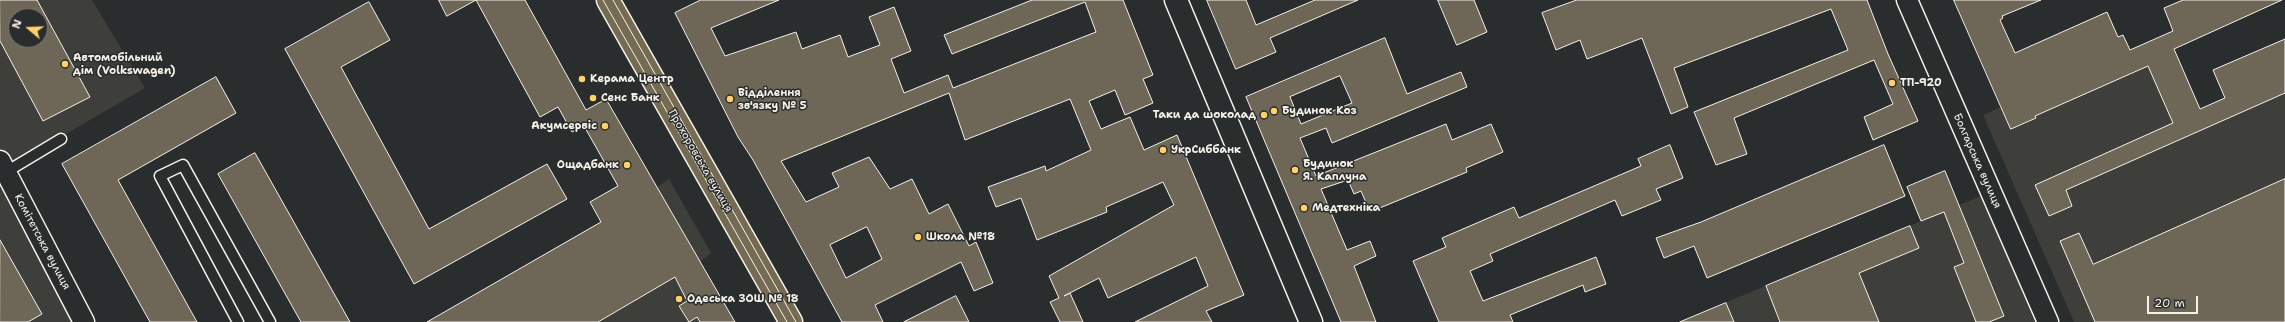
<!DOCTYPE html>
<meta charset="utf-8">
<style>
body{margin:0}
#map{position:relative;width:2285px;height:322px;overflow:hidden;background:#2a2d2e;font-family:"Shantell Sans",sans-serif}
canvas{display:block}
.north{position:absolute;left:8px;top:8px;width:40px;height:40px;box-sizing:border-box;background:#2a2d2e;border:1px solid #7b7b78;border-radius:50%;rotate:289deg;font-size:11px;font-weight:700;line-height:16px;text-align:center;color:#f4f1e8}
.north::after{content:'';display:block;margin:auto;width:14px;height:18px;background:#ffd166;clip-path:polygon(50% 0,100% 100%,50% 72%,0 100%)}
.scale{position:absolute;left:2147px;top:296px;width:51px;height:18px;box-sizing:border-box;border:2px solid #f4f1e8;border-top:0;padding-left:5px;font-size:12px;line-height:14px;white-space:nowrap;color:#f4f1e8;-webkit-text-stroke:3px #2a2d2e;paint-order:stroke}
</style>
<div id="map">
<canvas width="2285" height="322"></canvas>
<div class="north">N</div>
<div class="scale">20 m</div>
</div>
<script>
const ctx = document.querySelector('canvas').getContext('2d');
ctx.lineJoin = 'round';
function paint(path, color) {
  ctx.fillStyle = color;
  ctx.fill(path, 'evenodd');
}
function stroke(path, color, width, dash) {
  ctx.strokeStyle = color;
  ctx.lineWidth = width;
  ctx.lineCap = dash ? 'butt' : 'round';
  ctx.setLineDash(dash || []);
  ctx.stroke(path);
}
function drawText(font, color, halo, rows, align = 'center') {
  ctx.font = font + ' "Shantell Sans",sans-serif';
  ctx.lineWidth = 3;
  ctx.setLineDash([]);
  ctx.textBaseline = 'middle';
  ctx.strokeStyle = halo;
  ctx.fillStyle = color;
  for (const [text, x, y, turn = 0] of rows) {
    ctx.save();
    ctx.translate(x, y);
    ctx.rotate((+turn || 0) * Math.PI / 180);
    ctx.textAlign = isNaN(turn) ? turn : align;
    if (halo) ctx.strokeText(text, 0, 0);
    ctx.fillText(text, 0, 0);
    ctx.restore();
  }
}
const built = new Path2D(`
 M0,0H92L145,88L6,169L0,157ZM16,16H40V40H16Z
 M2153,40L2186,115L2285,71V250L2124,322H2074L1983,115Z
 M0,177L77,322H0Z
 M669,179L711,253L700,262L735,322H427L632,204Z
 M1981,196L2035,322H1679Z`);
const building = new Path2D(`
 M0,0H37L90,97L43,121L0,41ZM16,16H40V40H16Z
 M439,0H525L586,110L606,99L735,322H700L697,317L689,322L679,306L687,301L675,277L598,322H427L601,222L590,202L618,186L584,126L572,132L558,107L540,117L476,0L447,16Z
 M701,0H779L711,28L725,56L796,32L802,49L840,35L848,57L880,45L869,17L894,7L911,51L891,59L904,93L948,75L953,88L1096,32L1085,2L952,54L944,35L1032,0H1123L1153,75L1143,79L1153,103L1125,115L1115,90L1089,101L1101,129L1130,117L1144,150L1177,135L1244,295L1206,311L1212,322H1135L1208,286L1196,257L1108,298L1099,278L1064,296L1070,293L1083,322H1060L1050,302L1059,298L1049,276L1174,205L1163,182L1106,207L1107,212L1037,240L1021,198L996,207L988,187L1045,166L1046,171L1091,150L1070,99L965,140L949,93L781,161L806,202L839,187L832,173L869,157L890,189L912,179L929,214L948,204L969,246L976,242L993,283L974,291L961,262L875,305L883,322H842L753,160L738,137L675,13ZM867,227L882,259L846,278L830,245Z
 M1207,0H1246L1256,25L1315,0H1358L1270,38L1276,52L1236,69Z
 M1438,0H1474L1487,32L1457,45Z
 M1577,0H1867L1888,54L1918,121L1873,140L1864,117L1893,104L1874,60L1734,118L1747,154L1716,165L1694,112L1848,50L1831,9L1674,68L1688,107L1671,114L1642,38L1587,59L1580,40L1556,50L1542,13Z
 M1954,0H2041L2002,16L2003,18L2000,20L2015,53L2107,12L2118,37L2123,35L2130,50L2173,31L2164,8L2183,0H2282L2174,49L2200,109L2225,98L2213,70L2285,39V93L2066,190L2072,206L2049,216L2035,185L2173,123L2148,66L2035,116L2036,118L2011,129Z
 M369,2L390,40L341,67L429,229L547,164L567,199L414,284L285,49Z
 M1385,38L1407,94L1461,72L1467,87L1332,143L1326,128L1300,138L1316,176L1446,124L1452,140L1491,124L1503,152L1466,168L1467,172L1370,212L1361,191L1354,194L1348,180L1321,189L1347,250L1370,241L1376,256L1354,266L1376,322H1341L1246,97ZM1340,76L1352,103L1301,124L1290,97Z
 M216,77L236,113L118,180L197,322H150L62,164Z
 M1670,145L1683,178L1656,189L1661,200L1622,216L1615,200L1490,254L1493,261L1470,271L1483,301L1596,257L1606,284L1585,292L1583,285L1510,315L1513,322H1439L1413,261L1446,247L1442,238L1514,207L1519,218L1641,166L1638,159Z
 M1884,145L1905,196L1707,278L1694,246L1664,258L1656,238L1701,222Z
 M255,153L350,322H301L218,174Z
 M1945,171L2004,316L1989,322H1976L1954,267L1964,263L1944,212L1921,221L1907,187Z
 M2285,179V322H2095L2060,241L2079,233L2093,264Z
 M1910,226L1919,248L1859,273L1879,322H1780L1766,286Z
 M0,240L42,314L28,322H0Z
 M956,296L969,322H904Z
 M1726,303L1734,322H1680Z`);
const service = new Path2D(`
 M6,172L61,139
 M238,322L160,176L183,165L270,322`);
const minor = new Path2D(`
 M1907,0L2048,322
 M0,161L84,322`);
const secondary = new Path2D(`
 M1176,0L1311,322`);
const primary = new Path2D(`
 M608,0L791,322`);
const tram = new Path2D(`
 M603,0L787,322
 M613,0L796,322`);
const markers = [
 [65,64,4,"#ffd166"],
 [582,79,4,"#ffd166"],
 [1892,83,4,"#ffd166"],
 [593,98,4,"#ffd166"],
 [730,99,4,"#ffd166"],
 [1274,111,4,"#ffd166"],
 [1264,115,4,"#ffd166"],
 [605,126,4,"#ffd166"],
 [1163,150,4,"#ffd166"],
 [627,165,4,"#ffd166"],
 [1295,170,4,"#ffd166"],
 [1304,208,4,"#ffd166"],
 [918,237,4,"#ffd166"],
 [679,299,4,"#ffd166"]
];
const poiNames = [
 ["Автомобільний",73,58],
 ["дім (Volkswagen)",73,71],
 ["Керама Центр",590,79],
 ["ТП-920",1900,83],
 ["Відділення",738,93],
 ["зв'язку № 5",738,106],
 ["Сенс Банк",601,98],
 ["Будинок Коз",1282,111],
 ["Таки да шоколад",1256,115,"right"],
 ["Акумсервіс",597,126,"right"],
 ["УкрСиббанк",1171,150],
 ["Будинок",1303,164],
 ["Я. Каплуна",1303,177],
 ["Ощадбанк",619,165,"right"],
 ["Медтехніка",1312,208],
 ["Школа №18",926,237],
 ["Одеська ЗОШ № 18",687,299]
];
const streetNames = [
 ["Прохоровська вулиця",700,161,60],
 ["Болгарська вулиця",1977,161,66],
 ["Комітетська вулиця",42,242,62]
];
paint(built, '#3e3e3a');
paint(building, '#6e6656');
stroke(building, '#f4f1e8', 1);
stroke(service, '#f4f1e8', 13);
stroke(minor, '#f4f1e8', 23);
stroke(secondary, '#f4f1e8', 25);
stroke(primary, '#f4f1e8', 25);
stroke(service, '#2a2d2e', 10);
stroke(minor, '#2a2d2e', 20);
stroke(secondary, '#2a2d2e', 22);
stroke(primary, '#746b52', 22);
stroke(tram, '#f4f1e8', 1);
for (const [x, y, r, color] of markers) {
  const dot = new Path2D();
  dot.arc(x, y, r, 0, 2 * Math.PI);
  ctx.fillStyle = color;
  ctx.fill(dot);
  stroke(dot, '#2a2d2e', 1.5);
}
drawText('bold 11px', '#f4f1e8', '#2a2d2e', poiNames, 'left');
drawText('11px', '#f4f1e8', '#2a2d2e', streetNames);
</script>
